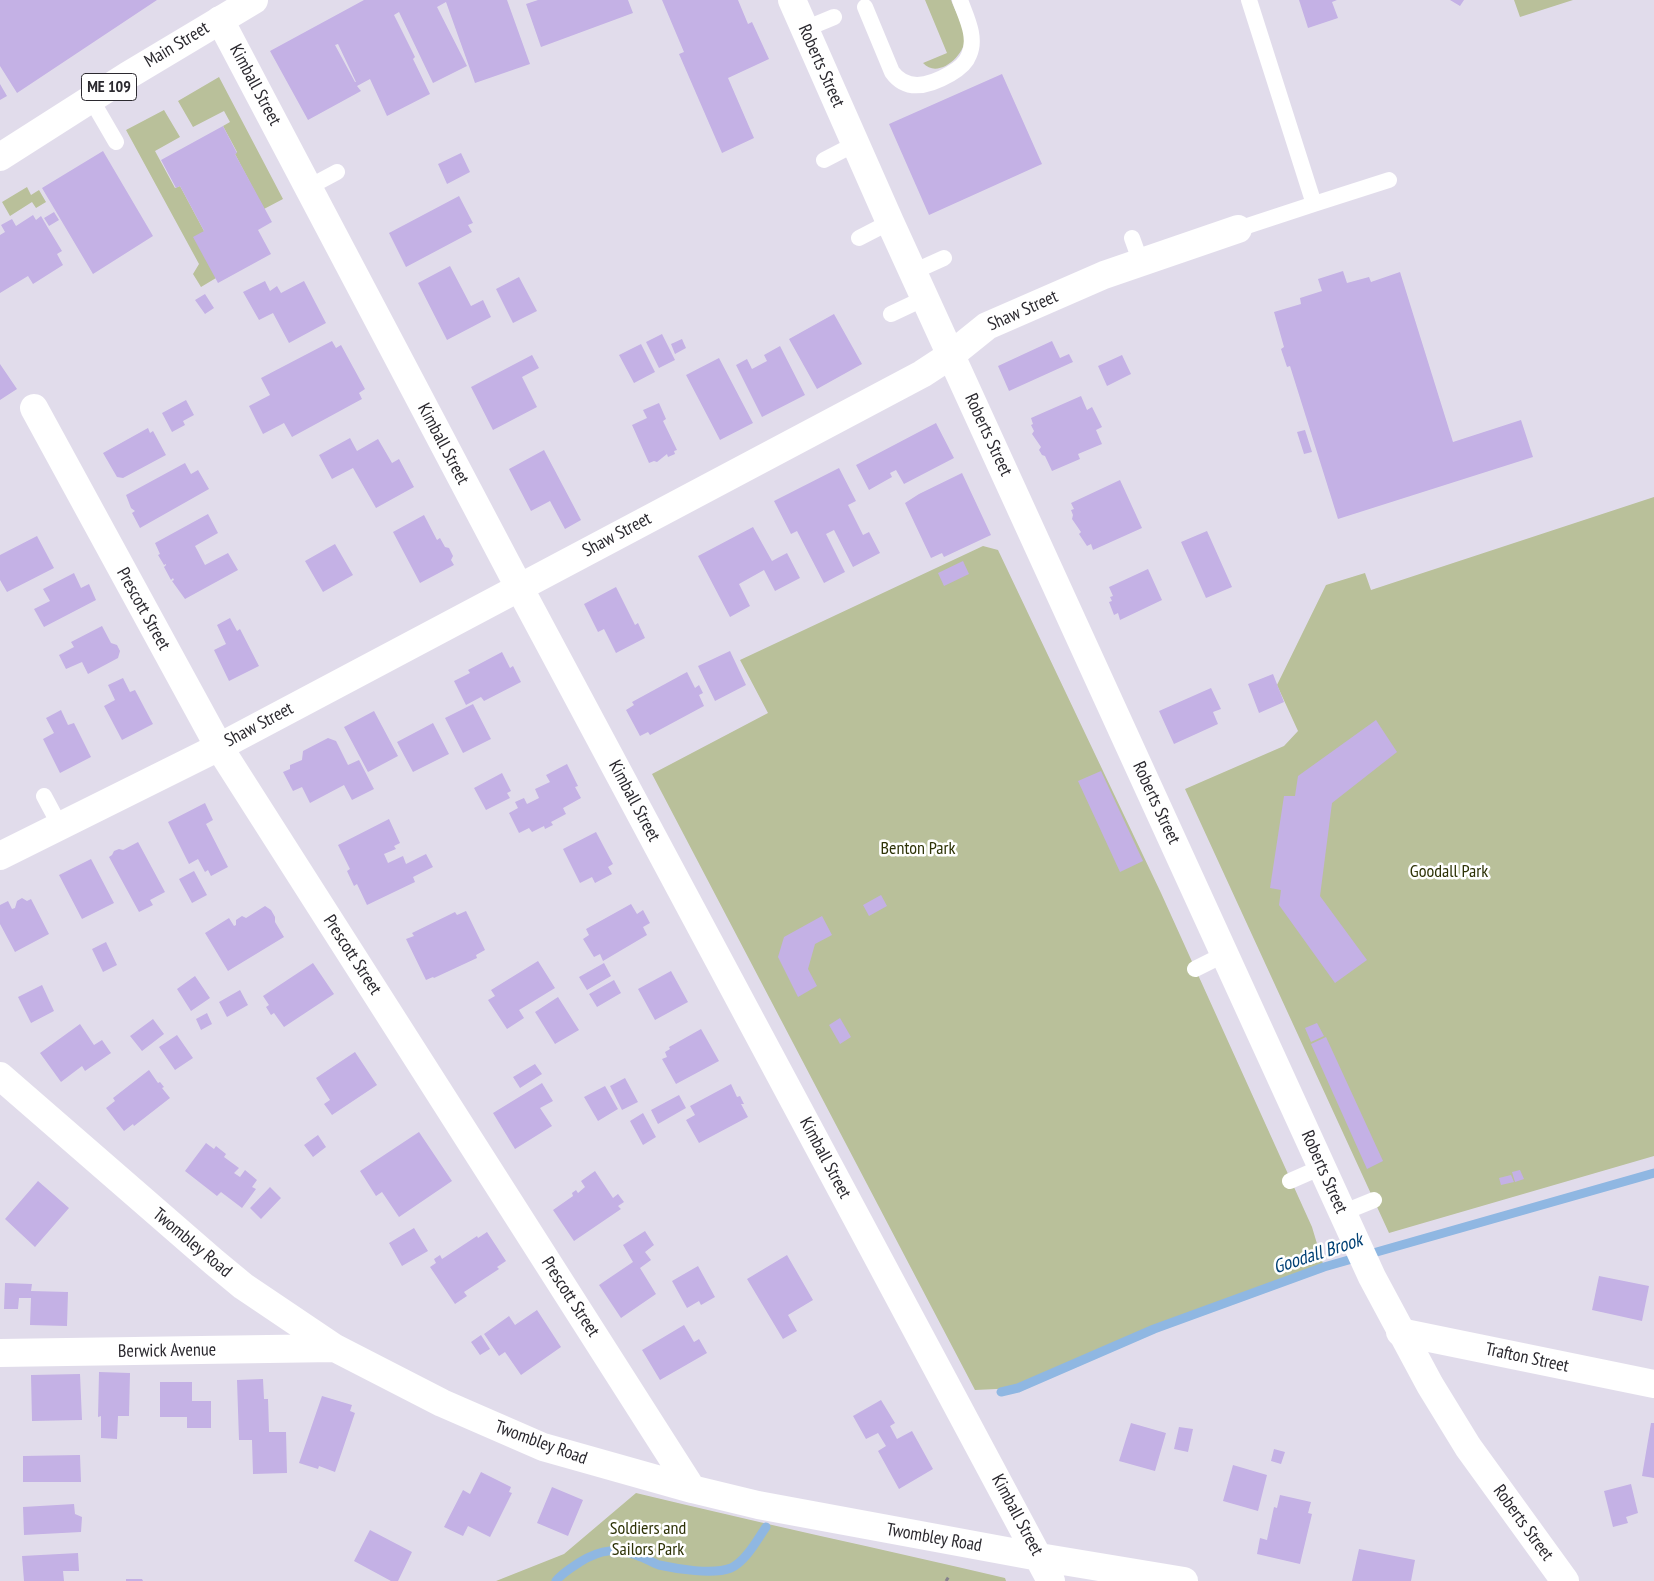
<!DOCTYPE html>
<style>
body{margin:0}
canvas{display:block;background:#e1dceb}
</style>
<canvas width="1654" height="1581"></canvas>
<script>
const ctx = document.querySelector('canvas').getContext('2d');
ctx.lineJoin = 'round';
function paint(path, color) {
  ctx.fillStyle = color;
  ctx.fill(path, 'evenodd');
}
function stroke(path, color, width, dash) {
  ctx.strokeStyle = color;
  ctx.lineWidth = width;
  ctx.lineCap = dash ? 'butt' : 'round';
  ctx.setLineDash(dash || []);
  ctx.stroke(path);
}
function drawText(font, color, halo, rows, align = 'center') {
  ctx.font = font + ' "PT Sans Narrow",sans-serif';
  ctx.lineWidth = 5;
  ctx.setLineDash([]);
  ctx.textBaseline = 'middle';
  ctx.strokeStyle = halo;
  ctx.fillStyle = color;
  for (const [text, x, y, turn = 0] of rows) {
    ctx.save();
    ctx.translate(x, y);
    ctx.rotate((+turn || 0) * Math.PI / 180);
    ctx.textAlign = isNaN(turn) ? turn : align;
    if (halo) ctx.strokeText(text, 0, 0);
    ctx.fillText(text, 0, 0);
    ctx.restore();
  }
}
const green = new Path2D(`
 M925,0H951C955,11 964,25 965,37C966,55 938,80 923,63L947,53Z
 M1514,0H1573L1520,17Z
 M219,77L283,199L264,209L235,154L237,152L223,126L230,122L224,111L193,127L178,101Z
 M164,110L180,137L155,151L175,188L180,186L204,231L216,278L201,287L193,274L199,264L126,130Z
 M27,187L31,195L39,190L46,202L36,208L32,202L10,216L2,202Z
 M1654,497V1156L1389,1233L1185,789L1284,746L1298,731L1277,685L1326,585L1365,573L1371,590Z
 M983,546L998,550L1161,893L1312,1227L1324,1267L1134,1338L1018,1388L975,1390L652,774L768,713L740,660Z
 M636,1493C759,1523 882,1549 1005,1578L1006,1581H496L564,1554Z`);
const stream = new Path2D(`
 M1001,1392L1018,1388L1154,1329L1324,1267L1654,1173
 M556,1581C562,1573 571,1568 580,1562C601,1549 618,1547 641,1557C647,1559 653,1563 659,1565C677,1569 713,1575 731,1568C746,1561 757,1540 766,1527`);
const building = new Path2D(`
 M0,0H157L17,93L0,66Z
 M364,0H507L530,64L475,83L446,2L437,7L467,66L433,83L399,12L394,15L415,57L413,59L430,94L387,116L370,79L357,86L361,91L308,120L270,51ZM338,44L356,82H355L335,45Z
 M538,0H628L633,13L541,47L526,4Z
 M662,0H738L748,24L752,22L769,59L728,78L754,138L722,153L679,54L684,52Z
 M1299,0H1337L1332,2L1338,18L1308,28Z
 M1450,0H1464L1460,6Z
 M1002,74L1042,164L929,215L889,124Z
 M0,84L7,96L0,100Z
 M223,126L237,153L235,154L272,222L258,230L271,254L218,283L193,237L204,231L180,186L176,188L161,160Z
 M103,151L153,236L93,274L42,188Z
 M461,153L470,172L447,184L438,164Z
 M459,196L473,223L468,225L472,232L406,267L389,233Z
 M54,212L59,220L49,226L44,218Z
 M33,215L36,220L41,216L48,228L62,251L57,254L63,265L33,284L28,276L0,293V235L5,232L1,225L12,219L16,226Z
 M450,266L471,306L483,300L491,317L447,340L418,283Z
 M1343,271L1347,283L1369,277L1371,282L1400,272L1453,442L1521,420L1533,457L1338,519L1290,366L1287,367L1281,349L1284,347L1274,312L1301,304L1300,298L1322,291L1318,279Z
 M519,277L537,311L513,323L496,289Z
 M265,281L270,291L277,286L281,293L304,281L326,323L289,343L273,313L259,320L243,292Z
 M205,294L214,308L205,314L195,300Z
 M834,314L862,364L817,389L789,339Z
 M662,334L675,360L659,368L646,342Z
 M682,339L686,348L675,354L671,344Z
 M332,341L336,348L341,345L365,389L359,393L362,399L292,437L284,423L263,434L249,406L270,395L261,378Z
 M1052,341L1060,358L1069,354L1073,362L1009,391L998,366Z
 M641,344L655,372L634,383L619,355Z
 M780,346L805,395L762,417L736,365L747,359L752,369L767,361L764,355Z
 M532,355L539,368L522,377L537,407L493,430L471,387Z
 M1122,355L1131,374L1107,386L1098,366Z
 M719,358L753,423L720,440L686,375Z
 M0,364L17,389L0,400Z
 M1081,396L1087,410L1092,407L1102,427L1096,430L1102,444L1078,454L1080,459L1052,471L1045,456L1042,455L1039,450L1041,447L1032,434L1034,431L1031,425L1033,424L1031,418Z
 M186,400L194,415L183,421L185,425L172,432L162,413Z
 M659,403L666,419L663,421L677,450L674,451L675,454L668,457L667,454L657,462L654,461L649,463L632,425L647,418L643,410Z
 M936,423L954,458L904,484L896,470L890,473L892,477L869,490L856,465Z
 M148,428L150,433L153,431L166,455L123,478L117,477L103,453Z
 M1305,430L1312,452L1304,454L1297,432Z
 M350,438L357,451L378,439L392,463L399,459L414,487L376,508L353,468L332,479L319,455Z
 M544,450L581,520L565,529L550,501L531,511L509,469Z
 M185,463L191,474L198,470L209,489L140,528L132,513L135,511L131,508L126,495Z
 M839,468L856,501L848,505L863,535L869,532L880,553L853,567L834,530L826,534L845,572L824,583L797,531L791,534L774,501Z
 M962,473L991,535L944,557L942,553L931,558L905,503L919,494Z
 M1120,480L1142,528L1093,550L1091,544L1087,546L1079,534L1081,532L1072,519L1073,515L1071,510L1074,509L1071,503Z
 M208,514L218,533L195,546L205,565L228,553L238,570L185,599L172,581L174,580L173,578L171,580L164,567L166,565V564L164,565L158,555L160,554L155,543Z
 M424,515L437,540L440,538L445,547L449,548L453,556L451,560L454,565L420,583L393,532Z
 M753,527L772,561L787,553L800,578L775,591L764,570L739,584L750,606L730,617L698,556Z
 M1207,531L1232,587L1206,598L1181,542Z
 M37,536L54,568L7,592L0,580V555Z
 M335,544L353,575L323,592L305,561Z
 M963,561L969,574L944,586L938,573Z
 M1148,569L1162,600L1120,620L1118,613L1114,615L1109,602L1112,601L1110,597L1113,596L1109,587Z
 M74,573L81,588L89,584L96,600L44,627L34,609L50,601L43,589Z
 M616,587L635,625L638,623L645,638L616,653L604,629L598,632L584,604Z
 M230,618L237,631L240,629L259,666L229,681L214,650L226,644L217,625Z
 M102,626L111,643L117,645L120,651L118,658L88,674L82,662L66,669L59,655L74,647L71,642Z
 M730,651L746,685L715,701L698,666Z
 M502,652L510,668L513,666L521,682L484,701L481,697L466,705L454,681L470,673L468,670Z
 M687,672L695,688L699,685L703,693L699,695L704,706L650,735L648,732L640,736L626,710L634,705L632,702Z
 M1273,674L1284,702L1259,713L1248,684Z
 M123,678L130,692L135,690L153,724L122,740L104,706L115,700L108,685Z
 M1211,688L1221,709L1213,712L1218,724L1174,744L1159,711Z
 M473,704L491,739L463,753L445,718Z
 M61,710L68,725L74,723L91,757L60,773L43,739L54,733L46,718Z
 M374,711L398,756L368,772L344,727Z
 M1376,720L1397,752L1332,803L1320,896L1367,960L1335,983L1279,905L1281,890L1270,888L1284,796H1295L1298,776Z
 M433,723L449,754L413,772L397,742Z
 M328,738L336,741L348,765L359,760L374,789L352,800L344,785L310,803L302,787L293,791L283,772L290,769V765L302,760L303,751Z
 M567,764L578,786L575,787L581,798L563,808L566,814L551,822L553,825L545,829L544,826L532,832L529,828L519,833L509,813L518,808L515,802L524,798L527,804L539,798L535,789L550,782L546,775Z
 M1101,771L1143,861L1120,872L1078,781Z
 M502,773L511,791L507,793L510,798L486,810L474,788Z
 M205,803L213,820L206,824L228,867L211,876L208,870L205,872L198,859L189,864L168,822Z
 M389,819L400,843L394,846L396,849L384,854L388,863L403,856L406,864L426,854L433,867L413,877L415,882L367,905L357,884L354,886L347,871L350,869L338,845Z
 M596,832L613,864L608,867L612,874L595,883L592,877L580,883L563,849Z
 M138,842L165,892L150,900L153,905L139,912L109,857L112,855L114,851L119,849L123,850Z
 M91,859L114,903L82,919L59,875Z
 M194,871L207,895L192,903L179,879Z
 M881,895L887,906L869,916L863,905Z
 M22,898L27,901L31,899L49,934L15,952L0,924V905L8,901L12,909L15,908L17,901Z
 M631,904L637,914L643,910L650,923L643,927L647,935L603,961L600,954L594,957L583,939L589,935L586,929Z
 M265,906L271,910L275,917V922L284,937L228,971L205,933L229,918L234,926L236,925V920L242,916L246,918Z
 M466,911L485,950L476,955L477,958L434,978L433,977L426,980L406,939L414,936L412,933L455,912L457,915Z
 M822,916L832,935L815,944L808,969L817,986L798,997L778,957L784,937Z
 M106,942L117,965L103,972L92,949Z
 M538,961L555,988L519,1010L524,1018L507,1029L488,1000L495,996L491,990Z
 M313,963L334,994L284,1027L274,1013L271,1015L266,1007L269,1005L263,996Z
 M604,963L611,976L587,990L579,977Z
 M671,971L688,1002L655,1020L638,989Z
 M195,976L210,998L191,1011L177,989Z
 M614,980L621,993L597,1007L589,994Z
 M42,985L54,1011L31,1023L18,997Z
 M240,990L248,1005L227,1017L219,1002Z
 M558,997L579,1030L555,1044L535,1012Z
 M207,1013L212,1024L201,1030L196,1019Z
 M840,1018L851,1037L840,1044L829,1025Z
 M153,1019L164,1034L142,1051L130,1036Z
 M1317,1023L1324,1036L1311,1042L1305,1028Z
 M80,1024L94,1045L102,1040L111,1053L85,1071L82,1066L61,1082L40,1053Z
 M701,1029L719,1061L676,1084L662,1059L667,1057L665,1052L670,1049L669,1047Z
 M177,1035L193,1058L175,1070L159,1047Z
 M1326,1037L1383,1161L1367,1169L1311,1044Z
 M355,1052L377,1085L332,1115L324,1104L330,1100L316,1078Z
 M535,1064L542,1074L520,1088L513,1077Z
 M149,1070L158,1083L160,1082L164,1087L162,1088L170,1098L134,1126L133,1124L124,1131L106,1108L115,1101L113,1098Z
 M625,1078L638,1102L622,1110L610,1086Z
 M542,1083L553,1101L540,1108L552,1126L515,1149L493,1113Z
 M731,1084L737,1097L740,1096L744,1104H741L748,1117L699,1143L686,1120L695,1115L690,1106Z
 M605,1086L618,1109L598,1121L584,1097Z
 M679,1095L686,1108L658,1124L651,1110Z
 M643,1113L656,1137L643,1145L630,1121Z
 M419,1132L452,1181L399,1217L382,1192L376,1196L360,1171Z
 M318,1135L326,1147L313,1157L304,1145Z
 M206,1143L214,1149L216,1146L226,1154L224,1157L239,1168L234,1173L240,1177L245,1170L257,1180L252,1187L256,1189L242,1208L221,1192L217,1196L185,1171Z
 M1520,1170L1524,1179L1515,1182L1512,1172Z
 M595,1171L613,1198L618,1194L624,1202L618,1206L621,1209L574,1241L553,1210L573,1196L572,1193L576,1190L578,1193L585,1187L581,1181Z
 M1511,1175L1514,1182L1501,1185L1499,1178Z
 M38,1181L69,1208L35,1247L5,1219Z
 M270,1187L281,1198L261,1219L250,1208Z
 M414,1228L428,1251L402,1266L389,1243Z
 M645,1231L654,1245L645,1252L651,1260L640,1268L656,1294L621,1318L599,1285L633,1262L623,1245Z
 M487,1232L506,1261L497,1267L499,1269L464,1292L467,1296L455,1304L430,1267L436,1263L434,1259L440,1255L442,1259L477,1236L478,1238Z
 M787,1255L813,1300L788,1315L797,1331L783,1339L747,1279Z
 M698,1266L715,1297L701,1305L699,1301L687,1308L672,1281Z
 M1599,1276L1649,1286L1642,1321L1592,1310Z
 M5,1283L32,1284L31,1291L68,1292L67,1326L30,1325L31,1298H19L18,1309H4Z
 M537,1310L561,1347L521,1375L505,1352L499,1356L484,1334L509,1316L515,1325Z
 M684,1325L694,1342L699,1339L707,1353L660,1380L642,1350Z
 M481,1335L490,1349L480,1355L471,1342Z
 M99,1372L130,1373L129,1416H118L117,1439L101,1438V1416L98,1417Z
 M80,1374L82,1420L32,1421L31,1375Z
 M263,1379L264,1399H268L269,1432H286L287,1473L253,1474L252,1440H239L237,1380Z
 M160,1382H192V1401H211V1428H187V1417H160Z
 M322,1396L352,1405L350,1411L355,1413L335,1472L319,1466L318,1469L299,1463Z
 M881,1400L895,1423L890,1426L897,1439L912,1431L933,1469L899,1489L878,1451L886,1446L878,1433L866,1439L853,1416Z
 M1131,1423L1166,1433L1155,1471L1119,1461Z
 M1651,1423H1654V1478L1642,1476Z
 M1179,1427L1193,1429L1188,1452L1174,1449Z
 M1274,1449L1285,1452L1281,1464L1271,1461Z
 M80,1455L81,1482H23V1456Z
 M1233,1465L1267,1475L1258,1511L1223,1501Z
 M481,1472L511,1487L509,1492L512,1493L490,1537L468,1526L463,1536L444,1527L463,1490L470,1494Z
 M1631,1484L1638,1513L1626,1517L1628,1523L1613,1527L1604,1491Z
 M552,1487L583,1500L568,1536L537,1523Z
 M1280,1495L1311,1502L1308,1513L1312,1514L1300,1564L1257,1554L1260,1538L1267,1540L1274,1507L1277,1508Z
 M74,1504L75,1514L82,1517L81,1532L24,1535L23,1507Z
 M370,1530L412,1552L398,1581H391L354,1561Z
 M1359,1549L1415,1560L1411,1581H1352Z
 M78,1553L79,1571H63L64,1581H24L22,1556Z
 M126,1579H142L143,1581H126Z`);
const path = new Path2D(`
 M946,1581L950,1575`);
const service = new Path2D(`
 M865,7L892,72C907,93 931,85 950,74C957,70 966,64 969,55C977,37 966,17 960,0
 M805,29L834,17
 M91,99L116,142
 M824,160L855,144
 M309,187L337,172
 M1314,204L1389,180
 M1238,229L1314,204L1249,0
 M859,238L890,222
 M1132,238L1141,263
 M913,272L944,258
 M891,314L925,298
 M44,796L60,826
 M1195,969L1225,954
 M1290,1181L1322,1167
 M1342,1213L1374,1200`);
const minor = new Path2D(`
 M220,20L519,587L1051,1581
 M34,408L219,747L692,1489
 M0,856L219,747L922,374L951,355L987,326L1104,275L1238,229
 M0,1076L214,1262L243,1286L335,1348L442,1403L543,1447L692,1489L758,1505L1039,1557L1184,1581
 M1400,1332L1654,1384
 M0,1353L335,1348`);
const tertiary = new Path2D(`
 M792,0L890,222L1372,1277L1430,1385L1468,1447L1565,1581`);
const trunk = new Path2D(`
 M0,157L127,76L254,0`);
const shields = [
 [109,87,55]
];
const shieldNames = [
 ["ME 109",109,87]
];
const streetNames = [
 ["Main Street",177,45,-31],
 ["Roberts Street",821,66,66],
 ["Kimball Street",255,85,62],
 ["Shaw Street",1023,311,-24],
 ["Roberts Street",988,435,65],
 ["Kimball Street",443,444,62],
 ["Shaw Street",617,535,-28],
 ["Prescott Street",143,609,61],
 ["Shaw Street",259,725,-28],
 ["Kimball Street",634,801,62],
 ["Roberts Street",1156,803,65],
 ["Prescott Street",352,955,57],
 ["Kimball Street",825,1158,62],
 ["Roberts Street",1324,1172,66],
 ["Twombley Road",192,1243,40],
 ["Prescott Street",570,1297,57],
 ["Berwick Avenue",167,1351,-1],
 ["Trafton Street",1527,1358,12],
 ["Twombley Road",541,1443,20],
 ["Kimball Street",1017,1515,62],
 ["Roberts Street",1523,1523,54],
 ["Twombley Road",934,1538,10]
];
const parkNames = [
 ["Benton Park",918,849],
 ["Goodall Park",1449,872],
 ["Soldiers and",648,1529],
 ["Sailors Park",648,1550]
];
const waterNames = [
 ["Goodall Brook",1318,1254,-18]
];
paint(green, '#b9c09a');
stroke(stream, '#8fb7e2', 9);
paint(building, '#c4b1e5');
stroke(path, '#86828d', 3, [4, 4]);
stroke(service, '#fff', 16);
stroke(minor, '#fff', 28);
stroke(tertiary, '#fff', 28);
stroke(trunk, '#fff', 28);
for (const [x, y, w] of shields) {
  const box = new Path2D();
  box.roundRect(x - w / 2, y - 13.5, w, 27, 4);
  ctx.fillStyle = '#fff';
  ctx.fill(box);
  stroke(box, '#2b292f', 1);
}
drawText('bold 16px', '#2b292f', null, shieldNames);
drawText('18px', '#2b292f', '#fff', streetNames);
drawText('18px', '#2d3206', '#fff', parkNames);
drawText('italic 19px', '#004074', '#fff', waterNames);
</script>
